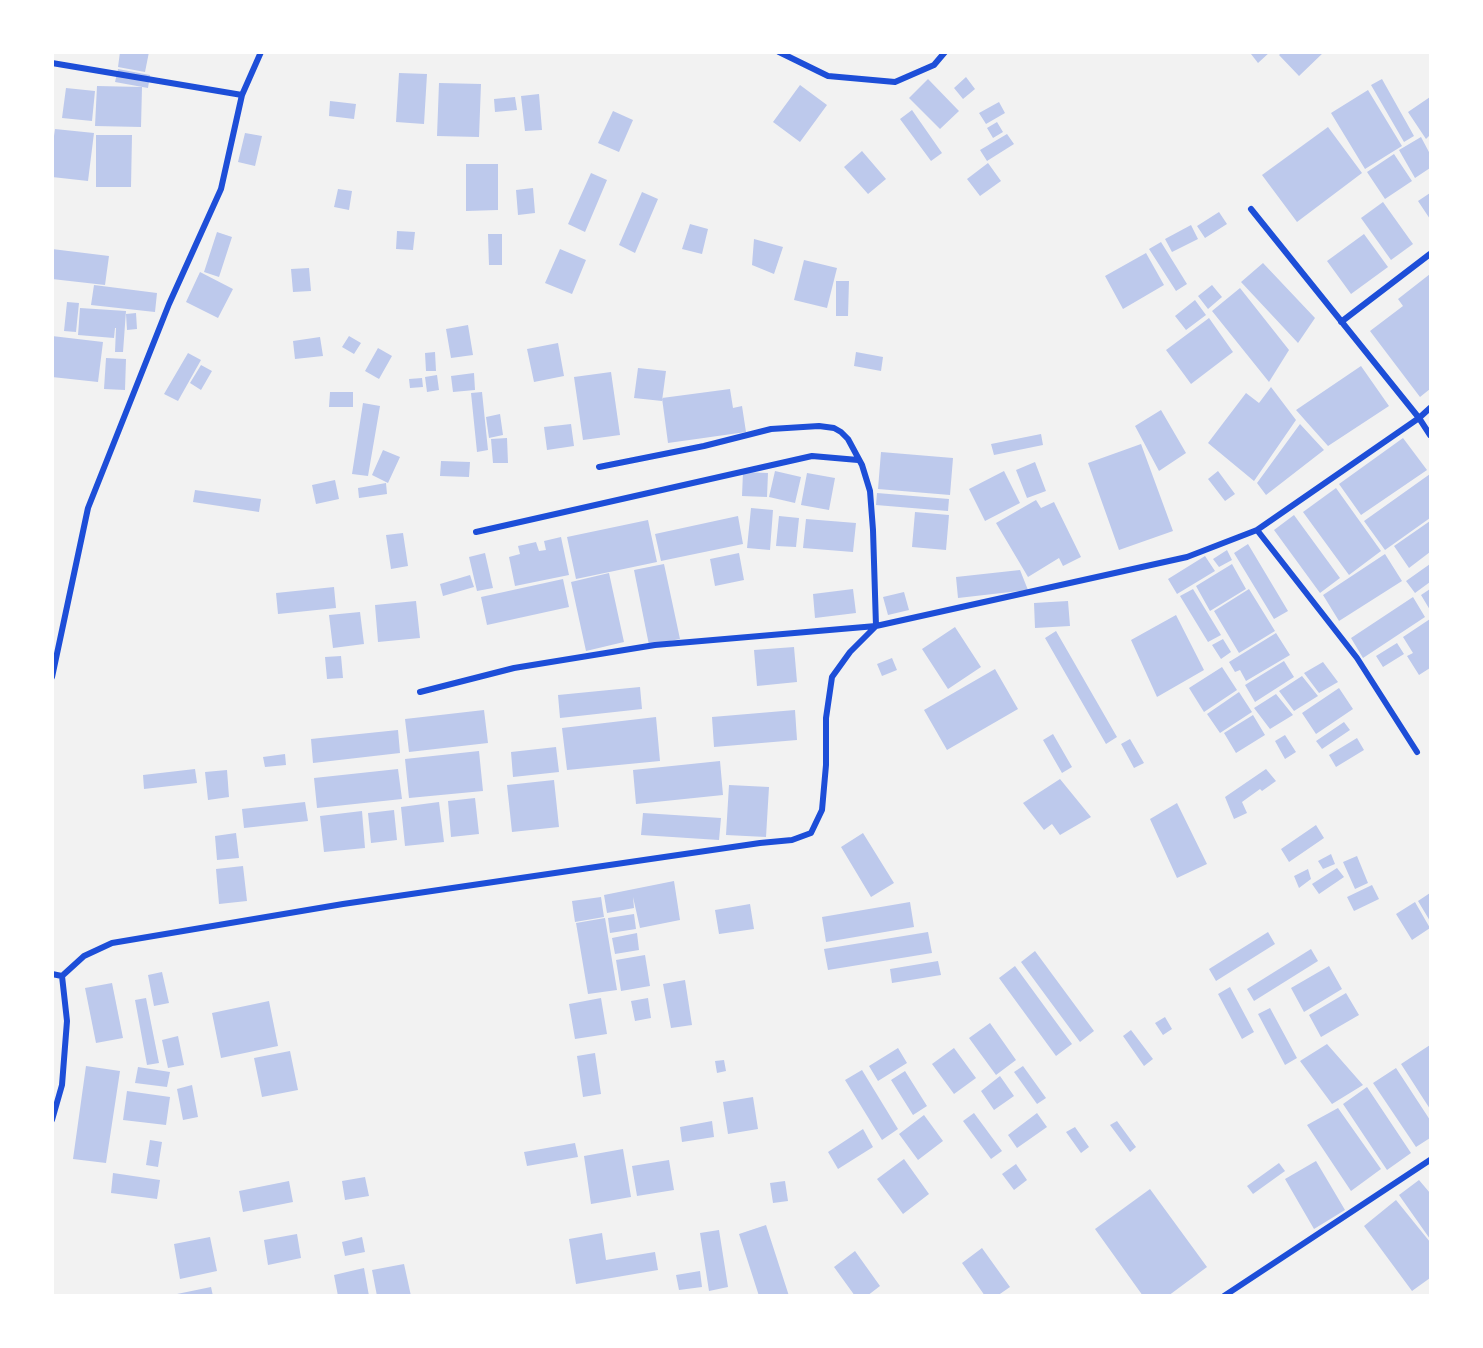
<!DOCTYPE html>
<style>
body{margin:0}
#map{position:relative;width:1483px;height:1348px;overflow:hidden;background:#f2f2f2;font-family:Barlow,sans-serif}
canvas{display:block}
.frame{position:absolute;inset:0;border:54px solid #fff;pointer-events:none}
</style>
<div id="map">
<canvas width="1483" height="1348"></canvas>
<div class="frame"></div>
</div>
<script>
const ctx = document.querySelector('canvas').getContext('2d');
ctx.lineJoin = 'round';
function paint(path, color) {
  ctx.fillStyle = color;
  ctx.fill(path, 'evenodd');
}
function stroke(path, color, width, dash) {
  ctx.strokeStyle = color;
  ctx.lineWidth = width;
  ctx.lineCap = dash ? 'butt' : 'round';
  ctx.setLineDash(dash || []);
  ctx.stroke(path);
}
const building = new Path2D(`
 M120,52H149L145,72L118,67Z
 M1253,52H1270L1258,63L1251,54Z
 M1282,52H1324L1299,76L1279,55Z
 M118,69L150,75L148,88L115,82Z
 M399,73L427,74L424,124L396,122Z
 M966,77L975,89L963,99L954,88Z
 M928,79L959,111L940,129L909,98Z
 M1382,79L1414,136L1404,142L1371,85Z
 M439,83L481,84L479,137L437,136Z
 M800,85L827,105L800,142L773,122Z
 M97,86L142,87L141,127L95,126Z
 M66,88L95,91L92,121L62,118Z
 M1368,90L1402,146L1365,169L1331,113Z
 M539,94L542,130L525,131L521,96Z
 M515,97L517,110L495,112L494,99Z
 M1430,97V135L1426,139L1408,112Z
 M330,101L356,104L354,119L329,116Z
 M999,102L1005,113L986,124L979,113Z
 M912,110L942,153L931,161L900,119Z
 M613,111L633,120L619,152L598,143Z
 M997,122L1003,132L993,138L987,128Z
 M1328,127L1362,173L1297,222L1262,175Z
 M55,129L94,133L88,181L52,177V150Z
 M245,133L262,136L255,166L238,162Z
 M1007,134L1014,144L987,161L980,150Z
 M96,135H132L131,187H96Z
 M1421,137L1430,154V168L1415,178L1399,150Z
 M862,151L886,179L868,194L844,167Z
 M1394,154L1412,181L1385,199L1367,172Z
 M988,163L1001,181L980,196L967,179Z
 M466,164H498V210L466,211Z
 M591,173L607,180L585,232L568,224Z
 M533,188L535,213L518,215L516,190Z
 M338,189L352,191L349,210L334,207Z
 M642,192L658,199L635,253L619,245Z
 M1430,193V219L1418,201Z
 M1383,202L1413,244L1391,260L1361,218Z
 M1219,212L1227,224L1205,238L1197,226Z
 M690,224L708,229L702,254L682,249Z
 M1191,225L1198,239L1172,252L1165,239Z
 M397,231L415,232L413,250L396,249Z
 M217,232L232,237L219,277L204,272Z
 M488,234H502V265H489Z
 M1364,234L1388,267L1351,294L1327,261Z
 M754,239L783,247L774,274L752,265Z
 M1161,242L1187,284L1176,291L1149,249Z
 M52,249L109,256L105,285L52,279Z
 M560,249L586,260L572,294L545,283Z
 M1146,253L1164,285L1123,309L1105,276Z
 M804,260L837,268L827,308L794,300Z
 M1263,263L1315,318L1298,343L1241,282Z
 M309,268L311,291L293,292L291,269Z
 M200,272L233,289L218,318L186,302Z
 M1430,274V389L1420,397L1370,331L1403,306L1398,299Z
 M836,281H849L848,316H836Z
 M94,285L157,293L155,312L91,305Z
 M1212,285L1222,297L1208,309L1198,296Z
 M1240,288L1289,350L1269,382L1212,311Z
 M1195,300L1206,315L1186,330L1175,316Z
 M67,302L79,303L76,332L64,331Z
 M80,308L126,311L123,352H115L116,328H115L114,338L78,335Z
 M136,313L137,329L127,330L126,314Z
 M1209,318L1233,352L1191,384L1166,350Z
 M468,325L473,355L451,358L446,329Z
 M52,336L103,342L98,382L52,377Z
 M349,336L361,343L354,354L342,347Z
 M320,337L323,356L295,359L293,341Z
 M558,343L564,376L534,382L527,349Z
 M378,348L392,356L379,379L365,371Z
 M435,352L436,371H426L425,353Z
 M856,352L883,357L881,371L854,366Z
 M188,353L201,360L178,401L164,394Z
 M106,358L126,359L125,390L104,389Z
 M201,365L212,371L201,390L190,383Z
 M1361,366L1389,406L1328,446L1296,410Z
 M638,368L666,371L662,401L634,398Z
 M611,372L620,435L583,440L574,377Z
 M474,373L475,390L453,392L451,376Z
 M437,375L439,390L427,392L425,377Z
 M422,378L423,387L410,388L409,379Z
 M1271,387L1296,420L1254,481L1208,443L1246,393L1259,403Z
 M730,389L733,408L742,406L746,432L668,443L662,398Z
 M330,392H353V407H329Z
 M482,392L488,450L477,452L471,393Z
 M363,403L380,406L368,476L352,474Z
 M1161,410L1186,453L1159,471L1135,426Z
 M500,414L503,435L489,438L486,417Z
 M571,424L574,446L547,450L544,427Z
 M1300,424L1324,450L1266,495L1257,483Z
 M1041,434L1043,445L994,455L991,444Z
 M507,438L508,463H493L491,439Z
 M1403,438L1427,470L1361,515L1339,484Z
 M1141,444L1173,531L1119,550L1088,463Z
 M383,450L400,457L388,483L372,475Z
 M881,452L953,458L950,495L878,489Z
 M441,461L470,462L469,477L440,476Z
 M1035,462L1046,491L1027,498L1016,470Z
 M775,471L801,477L795,503L769,497Z
 M1004,471L1020,503L985,521L969,489Z
 M1218,471L1235,494L1225,501L1208,479Z
 M743,472L768,473L767,497L742,496Z
 M807,473L835,478L829,510L801,505Z
 M1430,474V518L1385,550L1364,521Z
 M335,480L339,499L316,504L312,485Z
 M386,483L387,494L359,498L358,488Z
 M1336,488L1381,551L1349,575L1303,512Z
 M195,490L261,499L259,512L193,502Z
 M877,493L949,499L948,511L876,505Z
 M1036,500L1041,508L1054,502L1081,557L1063,566L1059,558L1028,577L996,523Z
 M751,508L773,510L770,550L747,548Z
 M915,512L949,515L946,550L912,547Z
 M1294,515L1340,578L1320,593L1274,530Z
 M738,516L743,544L661,561L655,534Z
 M779,516L799,518L796,547L776,546Z
 M806,519L856,523L853,552L803,548Z
 M648,520L657,562L576,579L567,537Z
 M1430,521V552L1409,568L1394,546Z
 M403,533L408,566L391,569L386,535Z
 M561,537L569,575L515,586L509,557L520,554L518,546L536,542L539,551L546,550L544,541Z
 M1248,544L1288,611L1274,619L1234,553Z
 M1227,550L1232,560L1219,567L1213,559Z
 M485,553L493,588L477,591L469,557Z
 M739,553L744,580L715,586L710,559Z
 M1385,554L1402,581L1339,621L1323,595Z
 M1205,556L1215,571L1177,594L1168,579Z
 M664,564L680,639L649,645L634,570Z
 M1232,564L1246,589L1210,611L1196,586Z
 M1430,564V582L1415,593L1406,581Z
 M1020,570L1028,590L958,598L956,577Z
 M609,573L624,642L586,651L571,582Z
 M470,575L474,587L443,596L440,584Z
 M563,579L569,607L487,625L481,597Z
 M334,587L336,608L278,614L276,593Z
 M853,589L856,613L815,618L813,594Z
 M1193,589L1221,635L1208,642L1180,596Z
 M1249,589L1275,631L1239,653L1214,611Z
 M1430,589V610L1421,595Z
 M904,592L909,610L888,615L883,597Z
 M1413,597L1425,617L1363,658L1351,638Z
 M416,601L420,638L378,642L375,605Z
 M1068,601L1070,626L1035,628L1034,603Z
 M360,612L364,644L333,648L329,615Z
 M1176,615L1204,670L1157,697L1131,640Z
 M1430,619V668L1419,675L1407,656L1413,653L1403,637Z
 M955,627L981,667L948,689L922,649Z
 M1056,631L1117,737L1106,744L1045,638Z
 M1276,633L1290,655L1246,681L1240,670L1235,672L1229,662Z
 M1223,639L1231,652L1221,659L1212,645Z
 M1397,643L1404,654L1383,667L1376,656Z
 M794,647L797,682L757,686L754,650Z
 M341,656L343,678L327,679L325,657Z
 M892,658L897,670L882,676L877,664Z
 M1284,661L1294,677L1255,702L1245,685Z
 M1323,662L1338,682L1319,693L1304,673Z
 M1222,667L1237,690L1204,712L1189,688Z
 M995,669L1018,709L947,750L924,710Z
 M1302,676L1318,696L1294,711L1279,691Z
 M640,687L642,709L560,718L558,695Z
 M1339,688L1353,709L1316,734L1302,713Z
 M1239,692L1252,712L1220,733L1207,714Z
 M1276,694L1293,715L1270,729L1254,708Z
 M484,710L488,743L409,752L405,719Z
 M795,710L797,740L714,747L712,717Z
 M1253,715L1265,735L1236,753L1224,733Z
 M656,717L660,761L567,770L562,728Z
 M1344,722L1350,730L1322,749L1316,741Z
 M398,730L400,753L313,763L311,739Z
 M1053,734L1072,767L1062,773L1043,740Z
 M1285,735L1296,752L1285,759L1275,741Z
 M1357,738L1364,750L1336,767L1329,755Z
 M1130,739L1144,763L1134,768L1121,744Z
 M556,747L559,772L513,777L511,752Z
 M479,751L483,791L409,798L405,759Z
 M285,754L286,765L265,767L263,757Z
 M720,761L723,795L636,804L633,770Z
 M195,769L197,783L144,789L143,775Z
 M398,769L402,799L317,808L314,778Z
 M1266,769L1276,781L1262,791L1260,789L1242,802L1247,813L1234,819L1225,797Z
 M227,770L229,797L208,800L205,772Z
 M1060,779L1091,817L1060,835L1052,824L1044,830L1023,803Z
 M554,780L559,827L512,832L507,785Z
 M729,785L769,787L766,837L726,835Z
 M475,798L479,834L451,837L448,801Z
 M305,802L308,821L244,828L242,809Z
 M439,802L444,842L405,846L401,807Z
 M1177,803L1207,864L1177,878L1150,819Z
 M394,810L397,840L371,843L368,813Z
 M362,811L365,848L324,852L320,816Z
 M643,813L721,818L719,840L641,835Z
 M1316,825L1324,838L1289,862L1281,849Z
 M236,833L239,858L217,860L215,836Z
 M863,833L894,883L871,897L841,847Z
 M1331,854L1335,864L1323,869L1318,861Z
 M1357,856L1368,883L1355,889L1343,862Z
 M243,866L247,901L219,904L216,869Z
 M1337,868L1344,877L1319,894L1312,884Z
 M1308,869L1311,879L1299,888L1294,876Z
 M674,881L680,920L640,928L633,897L634,908L607,913L604,895Z
 M1372,885L1379,899L1354,911L1347,897Z
 M1430,893V921L1418,901Z
 M601,897L604,917L575,922L572,901Z
 M910,902L914,927L826,942L822,917Z
 M1415,902L1430,928L1412,940L1396,914Z
 M750,904L754,929L719,934L715,910Z
 M634,914L636,929L610,933L608,918Z
 M605,918L617,990L588,994L576,923Z
 M928,932L932,953L828,970L824,949Z
 M1268,932L1275,944L1216,981L1209,969Z
 M637,933L639,950L615,954L612,938Z
 M1311,949L1318,961L1254,1001L1247,989Z
 M1035,951L1094,1031L1080,1042L1021,962Z
 M645,955L650,986L621,991L616,960Z
 M938,961L941,975L892,983L890,969Z
 M1015,966L1072,1044L1056,1056L999,978Z
 M1329,966L1342,989L1304,1012L1291,988Z
 M162,972L169,1003L154,1006L148,975Z
 M685,980L692,1025L671,1028L663,984Z
 M112,983L123,1038L96,1043L85,988Z
 M1230,987L1254,1032L1242,1039L1218,994Z
 M1346,993L1359,1015L1321,1037L1309,1015Z
 M146,998L159,1063L147,1065L135,1000Z
 M601,998L607,1034L575,1039L569,1004Z
 M648,998L651,1018L635,1021L631,1001Z
 M269,1001L278,1046L221,1058L212,1013Z
 M1270,1008L1297,1058L1285,1065L1258,1014Z
 M1165,1017L1172,1029L1163,1035L1155,1023Z
 M990,1023L1016,1060L996,1075L969,1038Z
 M1131,1030L1153,1059L1144,1066L1123,1036Z
 M178,1036L184,1065L168,1068L162,1040Z
 M1327,1044L1363,1085L1332,1104L1300,1061Z
 M1430,1045V1109L1401,1064Z
 M898,1048L907,1063L878,1081L869,1066Z
 M954,1048L976,1078L954,1094L932,1064Z
 M290,1051L298,1090L262,1097L254,1058Z
 M595,1053L601,1094L583,1097L577,1056Z
 M724,1060L726,1071L717,1073L715,1061Z
 M86,1066L120,1071L106,1163L73,1159Z
 M1023,1066L1046,1098L1037,1104L1014,1072Z
 M138,1067L170,1072L167,1087L135,1083Z
 M1396,1068L1430,1120V1138L1416,1147L1373,1083Z
 M862,1070L898,1129L882,1140L845,1080Z
 M905,1071L927,1106L913,1115L891,1080Z
 M1000,1076L1014,1096L994,1110L981,1091Z
 M192,1085L198,1117L183,1120L177,1089Z
 M1367,1087L1411,1153L1387,1170L1343,1104Z
 M127,1091L170,1097L166,1125L123,1120Z
 M753,1097L758,1129L728,1134L723,1102Z
 M1338,1108L1381,1169L1351,1191L1307,1125Z
 M974,1113L1002,1151L991,1159L963,1121Z
 M1037,1113L1047,1127L1017,1148L1008,1135Z
 M924,1115L943,1141L918,1160L899,1134Z
 M712,1121L714,1137L682,1142L680,1127Z
 M1117,1121L1136,1147L1130,1152L1110,1125Z
 M1075,1127L1089,1147L1081,1153L1066,1132Z
 M863,1129L873,1147L838,1169L828,1152Z
 M150,1140L162,1142L158,1167L146,1165Z
 M575,1143L578,1157L527,1166L524,1152Z
 M623,1149L631,1197L591,1204L584,1156Z
 M904,1159L929,1194L903,1214L877,1179Z
 M669,1160L674,1190L637,1196L632,1166Z
 M1316,1161L1345,1210L1314,1229L1285,1179Z
 M1279,1163L1285,1171L1253,1194L1247,1186Z
 M1016,1164L1027,1180L1014,1190L1002,1174Z
 M113,1173L160,1180L157,1199L111,1193Z
 M365,1177L369,1196L345,1200L342,1181Z
 M1419,1180L1430,1193V1239L1399,1195Z
 M289,1181L293,1202L243,1212L239,1191Z
 M785,1181L788,1201L773,1203L770,1183Z
 M1150,1189L1207,1267L1168,1296H1143L1095,1229Z
 M1396,1200L1430,1242V1278L1412,1291L1364,1226Z
 M766,1225L789,1296H759L739,1234Z
 M719,1230L728,1287L709,1291L700,1233Z
 M602,1233L606,1260L655,1252L658,1270L576,1284L569,1239Z
 M297,1234L301,1258L268,1265L264,1240Z
 M210,1237L217,1271L180,1279L174,1244Z
 M362,1237L365,1252L345,1256L342,1242Z
 M982,1248L1010,1287L997,1296H985L962,1263Z
 M855,1251L880,1286L867,1296H855L834,1267Z
 M404,1264L411,1296H377L372,1270Z
 M364,1268L369,1296H338L334,1275Z
 M700,1271L702,1287L679,1290L676,1275Z
 M211,1287L213,1296H177V1294Z`);
const minor = new Path2D(`
 M779,52L828,76L895,82L934,65L945,52
 M52,63L242,95
 M1251,209L1419,418L1430,435
 M1341,322L1430,254
 M1257,530L1357,658L1417,752
 M476,532L812,456L858,460
 M52,677L88,508L169,304L221,189L242,95L261,52
 M420,692L514,668L655,645L876,626L1187,557L1257,530L1419,418L1430,408
 M52,974L62,976
 M62,976L84,956L112,943L343,904L760,843L792,840L811,833L822,810L826,765V718L832,677L850,652L876,626L873,530L870,491L862,465L848,439L841,432L834,428L819,426L771,429L704,446L599,467
 M52,1120L62,1085L67,1021L62,976
 M1224,1296L1430,1160`);
paint(building, '#bdc9ec');
stroke(minor, '#1d4ed8', 6);
</script>
